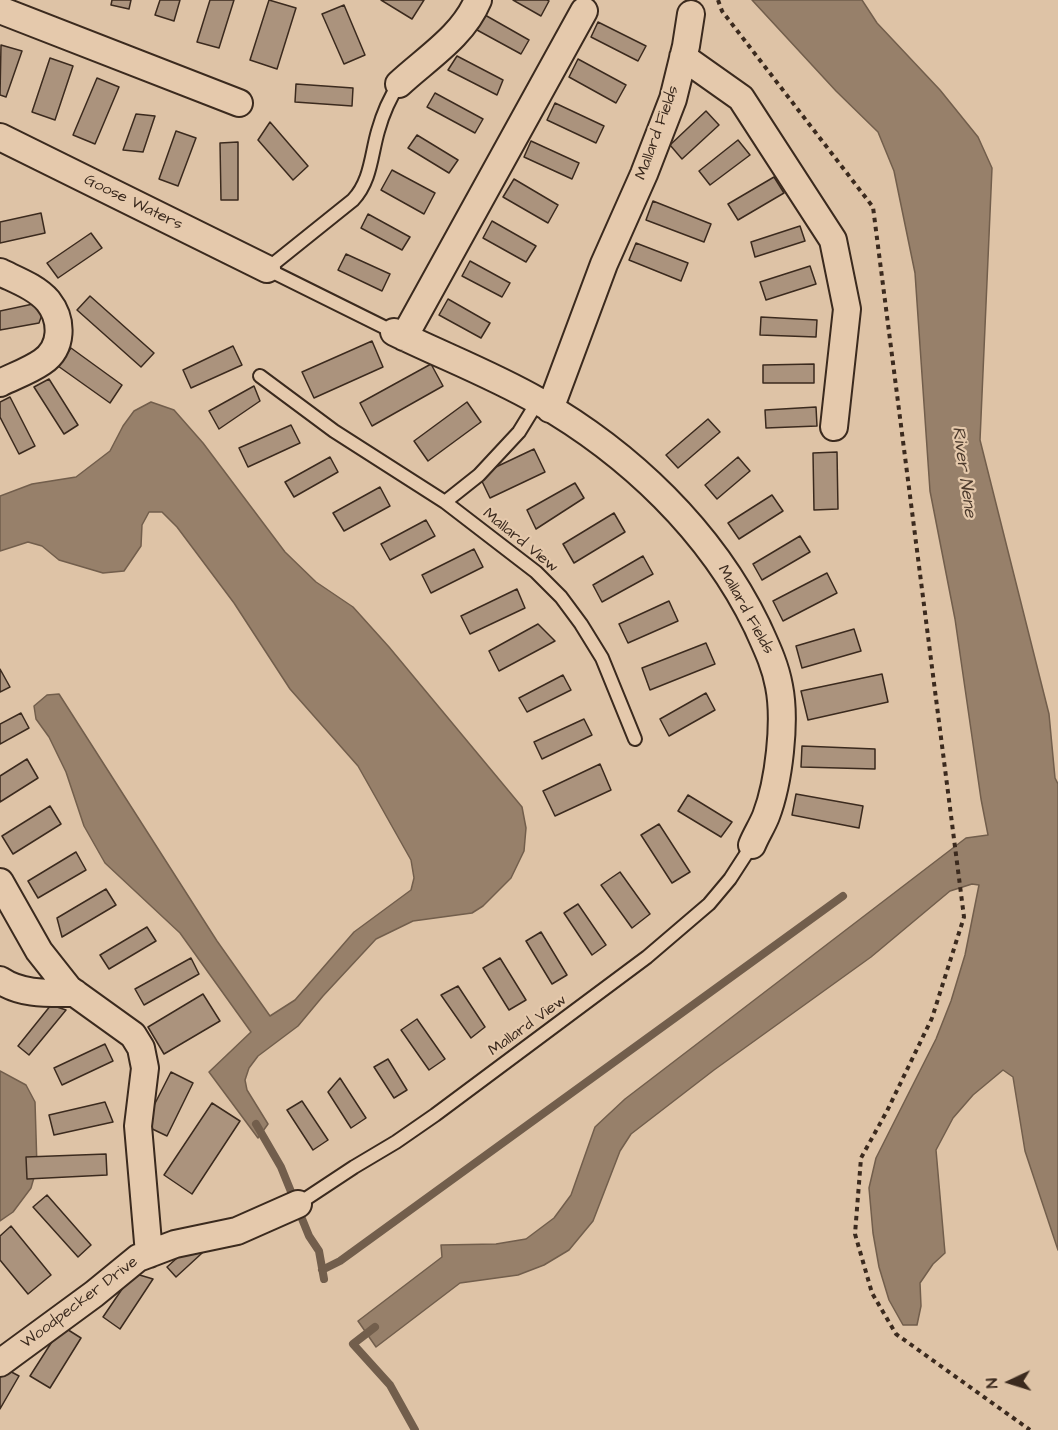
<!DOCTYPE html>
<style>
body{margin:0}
#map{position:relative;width:1058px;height:1430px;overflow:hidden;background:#dec3a6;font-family:"Architects Daughter",sans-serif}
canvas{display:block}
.north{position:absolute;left:980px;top:1352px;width:60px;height:60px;-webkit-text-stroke:4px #e5c9ac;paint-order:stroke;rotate:266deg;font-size:16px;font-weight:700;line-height:24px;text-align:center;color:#3b2a1e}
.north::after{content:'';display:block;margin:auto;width:21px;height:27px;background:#3b2a1e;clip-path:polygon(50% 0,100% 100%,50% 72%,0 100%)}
</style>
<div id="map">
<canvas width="1058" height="1430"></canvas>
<div class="north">N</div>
</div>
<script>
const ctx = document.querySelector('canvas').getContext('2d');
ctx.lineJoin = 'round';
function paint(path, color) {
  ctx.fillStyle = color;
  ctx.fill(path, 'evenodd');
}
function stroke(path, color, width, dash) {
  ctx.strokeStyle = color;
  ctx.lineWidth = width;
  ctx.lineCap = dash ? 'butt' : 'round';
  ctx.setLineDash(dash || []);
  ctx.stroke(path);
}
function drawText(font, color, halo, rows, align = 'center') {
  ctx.font = font + ' "Architects Daughter",sans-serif';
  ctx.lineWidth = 4.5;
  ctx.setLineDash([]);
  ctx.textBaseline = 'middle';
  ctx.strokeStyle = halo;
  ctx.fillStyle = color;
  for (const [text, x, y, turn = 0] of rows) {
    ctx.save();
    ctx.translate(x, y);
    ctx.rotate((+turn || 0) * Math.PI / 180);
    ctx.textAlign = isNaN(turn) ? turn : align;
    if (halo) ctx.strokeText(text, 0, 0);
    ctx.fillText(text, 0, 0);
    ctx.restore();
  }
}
const water = new Path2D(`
 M752,0H862L877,23L940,90L978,137L992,168L980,440L1049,714L1055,778L1058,784V1250L1025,1151L1013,1077L1003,1070L973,1095L953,1118L936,1150L945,1253L933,1264L920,1283L921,1306L917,1325H903L889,1300L879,1267L873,1233L869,1188L876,1158L936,1039L951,1001L965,955L979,885L972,884L950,891L871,957L714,1070L631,1134L620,1151L593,1221L569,1250L544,1265L518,1275L460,1283L376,1347L358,1321L442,1257L441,1245L496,1244L526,1239L554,1218L571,1195L595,1127L625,1099L966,838L988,835L981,799L955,619L930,491L915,273L894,171L878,132L836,91Z
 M151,402L174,410L203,443L285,552L316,582L353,607L389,647L522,807L526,828L524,851L511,878L483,906L472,913L413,921L376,939L323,996L298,1026L258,1056L249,1068L245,1080L247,1090L268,1124L258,1138L209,1072L251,1032L180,933L105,863L84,826L66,772L49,737L36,719L34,706L47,695L59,694L217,941L270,1016L295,1000L354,932L411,890L414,878L411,860L358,766L290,689L234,603L177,527L162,512H149L142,525L141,546L124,571L103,573L59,560L42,546L28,542L0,551V496L32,484L76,477L110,451L123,426L134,411Z
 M0,1071L26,1085L35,1102L37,1167L31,1188L13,1212L0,1221Z`);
const stream = new Path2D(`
 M256,1124L281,1167L309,1236L319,1251L324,1279
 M322,1270L340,1261L843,896
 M375,1327L353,1344L390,1385L415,1430`);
const building = new Path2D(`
 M112,0H131L129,9L111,5Z
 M160,0H180L174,21L155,15Z
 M210,0H234L219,48L197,42Z
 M269,0L296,8L277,69L250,60Z
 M381,0H424L412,19Z
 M513,0H547L549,1L541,16Z
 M344,5L365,55L344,64L322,14Z
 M485,15L529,40L521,54L477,30Z
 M598,22L646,46L638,61L591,37Z
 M1,45L22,51L6,97L0,95Z
 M457,56L503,80L497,95L448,70Z
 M50,58L73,66L55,120L32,112Z
 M578,59L626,85L616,103L569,77Z
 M97,78L119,87L95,144L73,135Z
 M296,84L353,88L352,106L295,102Z
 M435,93L483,119L475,133L427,107Z
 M555,103L604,126L596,143L547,120Z
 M706,111L719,125L682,159L670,145Z
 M136,114L155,116L143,152L123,150Z
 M270,122L308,166L293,180L258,140Z
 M176,131L196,138L178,186L159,179Z
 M417,135L458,160L449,173L408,148Z
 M738,140L750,155L710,185L699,171Z
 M531,141L579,163L572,179L524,157Z
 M238,142V200H221L220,143Z
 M392,170L435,193L424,214L381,190Z
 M774,177L784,193L738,220L728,204Z
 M514,179L558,205L548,223L503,197Z
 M653,201L711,224L704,242L646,220Z
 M41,213L45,233L0,243V222Z
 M368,214L410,237L402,250L361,228Z
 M492,221L536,246L526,262L483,238Z
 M800,226L805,241L755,257L751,242Z
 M91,233L102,248L58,278L47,263Z
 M636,243L688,263L681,281L629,260Z
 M346,254L390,274L382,291L338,270Z
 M470,261L510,283L502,297L462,276Z
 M810,266L816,284L766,300L760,282Z
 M90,296L154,353L141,367L77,310Z
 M448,299L490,323L481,338L439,315Z
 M47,301L39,323L0,330V311Z
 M761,317L817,320L816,337L760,335Z
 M372,341L383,367L314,398L302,372Z
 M233,346L242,365L191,388L183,370Z
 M71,348L122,385L110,403L58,366Z
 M431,364L443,386L372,426L360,403Z
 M814,364V383H763V365Z
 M49,379L78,425L64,434L34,387Z
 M254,386L260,401L219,429L209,411Z
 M10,397L35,446L19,454L0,417V402Z
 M467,402L481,422L428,461L414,441Z
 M816,407L817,426L766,428L765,410Z
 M708,419L720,432L678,468L666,455Z
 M291,425L300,443L248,467L239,448Z
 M534,449L545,472L490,498L479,475Z
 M837,452L838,509L814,510L813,453Z
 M330,457L338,472L294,497L285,482Z
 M738,457L750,471L717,499L705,485Z
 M575,483L584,498L536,529L527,510Z
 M380,487L390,506L344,531L333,513Z
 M772,495L783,511L739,539L728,523Z
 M614,513L625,532L574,563L563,544Z
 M426,520L435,536L390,560L381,544Z
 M800,536L810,552L762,580L753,564Z
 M474,549L483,567L431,593L422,575Z
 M643,556L653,574L602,602L593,585Z
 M827,573L837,593L783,621L773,601Z
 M517,589L525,608L470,634L461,616Z
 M669,601L678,621L628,643L619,624Z
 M538,624L555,641L499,671L489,651Z
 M854,629L861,651L802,668L796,646Z
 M706,643L715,664L650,690L642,668Z
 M0,669L10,687L0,692Z
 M882,674L888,702L808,720L801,691Z
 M563,675L571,690L527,712L519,698Z
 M706,693L715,710L669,736L660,719Z
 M21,713L29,728L0,744V724Z
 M584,719L592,735L542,759L534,742Z
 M802,746L875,749V769L801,767Z
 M27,759L38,778L0,802V776Z
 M600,764L611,790L555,816L543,791Z
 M796,794L863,806L859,828L792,815Z
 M688,795L732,822L721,837L678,811Z
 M50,806L61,824L13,854L2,836Z
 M659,824L690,872L672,883L641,835Z
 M76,852L86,870L38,898L28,881Z
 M620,872L650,914L632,928L601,885Z
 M106,889L116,905L62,937L57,918Z
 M578,904L606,945L592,955L564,913Z
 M147,927L156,941L109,969L100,955Z
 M541,932L567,975L552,984L526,941Z
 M191,958L199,974L144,1005L135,989Z
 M500,958L526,1000L509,1010L483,968Z
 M458,986L485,1027L471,1038L441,995Z
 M203,994L220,1021L164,1054L148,1027Z
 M51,1005L66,1010L29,1055L18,1046Z
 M417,1019L445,1059L429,1070L401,1030Z
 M105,1044L113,1061L62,1085L54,1068Z
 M388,1059L407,1090L394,1098L374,1067Z
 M171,1072L193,1083L167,1136L144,1125Z
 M340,1078L366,1118L351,1128L328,1092Z
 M302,1101L328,1140L313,1150L287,1110Z
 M105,1102L113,1122L54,1135L49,1115Z
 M212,1103L240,1121L192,1194L164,1175Z
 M106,1154L107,1175L27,1179L26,1157Z
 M47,1195L91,1245L78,1257L33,1207Z
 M11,1226L51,1275L28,1294L0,1260V1236Z
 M197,1240L213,1243L176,1277L167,1267Z
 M133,1273L153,1279L120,1329L103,1317Z
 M62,1326L81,1338L50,1388L30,1376Z
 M4,1368L19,1376L0,1409V1374Z`);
const path = new Path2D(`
 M718,0L722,11L873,207L964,917L932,1018L887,1111L861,1158L855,1234L872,1293L896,1334L1030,1430`);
const lane = new Path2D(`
 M394,332L267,269L353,200C371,181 371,155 378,131C383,113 389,99 399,84
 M260,376L334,431L445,502L536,572L561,597L581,624L602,658L635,739
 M445,502L479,475L519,432L538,401
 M298,1204L354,1167L396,1142L435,1115L647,957L709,904L730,879L752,845`);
const street = new Path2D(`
 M0,10L239,103
 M683,57L741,98L833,240L847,309L834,427
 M399,84C427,58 463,36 478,0
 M0,137L267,269
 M0,272C16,280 36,287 48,301C63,320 63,348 42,362C29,371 14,376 0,383
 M394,332C441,355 493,375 538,401C629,453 711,531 757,626C766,646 775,664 779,686C786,721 779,782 766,816C762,826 756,835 752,845
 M404,337L584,11
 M550,409L604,264L644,174L673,99L686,46L691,14
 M0,882L39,951L69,989L133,1035L141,1048L145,1068L138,1126L149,1254
 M0,980C22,995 49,993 75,993
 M0,1363L94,1294L138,1258L175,1244L237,1231L298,1204`);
const streetNames = [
 ["Mallard Fields",658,133,-70],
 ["Goose Waters",133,203,26],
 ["Mallard View",520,541,39],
 ["Mallard Fields",745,610,61],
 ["Mallard View",528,1026,-36],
 ["Woodpecker Drive",80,1303,-37]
];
const waterNames = [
 ["River Nene",963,472,82]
];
paint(water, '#97806a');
stroke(water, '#725e4c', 1.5);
stroke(stream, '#725e4c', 8);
paint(building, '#ab937d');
stroke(building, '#3b2a1e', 1.5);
stroke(lane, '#3b2a1e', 16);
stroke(street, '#3b2a1e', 30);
stroke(path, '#3b2a1e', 4, [4.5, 4.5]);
stroke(lane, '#e5c9ac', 12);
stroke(street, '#e5c9ac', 26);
drawText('16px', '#3b2a1e', '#e5c9ac', streetNames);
drawText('italic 18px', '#4d3b2d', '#e5c9ac', waterNames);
</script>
